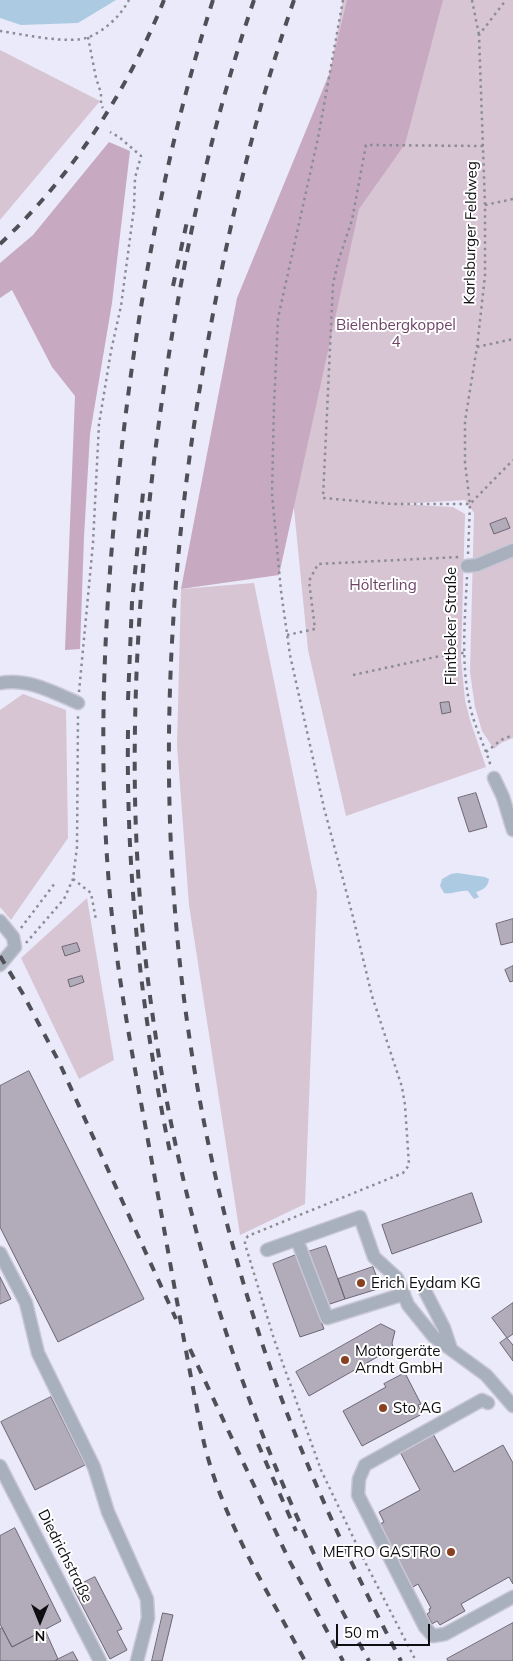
<!DOCTYPE html>
<meta charset="utf-8">
<style>
body{margin:0}
#map{position:relative;width:513px;height:1661px;overflow:hidden;background:#ebeafa;font-family:Mulish,sans-serif}
canvas{display:block}
.north{position:absolute;left:15px;top:1596px;width:50px;height:50px;-webkit-text-stroke:4px #fff;paint-order:stroke;rotate:180deg;font-size:14px;font-weight:700;line-height:20px;text-align:center;color:#0e0e13}
.north::after{content:'';display:block;margin:auto;width:18px;height:22px;background:#0e0e13;clip-path:polygon(50% 0,100% 100%,50% 72%,0 100%)}
.scale{position:absolute;left:336px;top:1624px;width:94px;height:22px;box-sizing:border-box;border:2px solid #0e0e13;border-top:0;padding-left:6px;font-size:15px;line-height:18px;white-space:nowrap;color:#0e0e13;-webkit-text-stroke:4px #fff;paint-order:stroke}
</style>
<div id="map">
<canvas width="513" height="1661"></canvas>
<div class="north">N</div>
<div class="scale">50 m</div>
</div>
<script>
const ctx = document.querySelector('canvas').getContext('2d');
ctx.lineJoin = 'round';
function paint(path, color) {
  ctx.fillStyle = color;
  ctx.fill(path, 'evenodd');
}
function stroke(path, color, width, dash) {
  ctx.strokeStyle = color;
  ctx.lineWidth = width;
  ctx.lineCap = dash ? 'butt' : 'round';
  ctx.setLineDash(dash || []);
  ctx.stroke(path);
}
function drawText(font, color, halo, rows, align = 'center') {
  ctx.font = font + ' Mulish,sans-serif';
  ctx.lineWidth = 4;
  ctx.setLineDash([]);
  ctx.textBaseline = 'middle';
  ctx.strokeStyle = halo;
  ctx.fillStyle = color;
  for (const [text, x, y, turn = 0] of rows) {
    ctx.save();
    ctx.translate(x, y);
    ctx.rotate((+turn || 0) * Math.PI / 180);
    ctx.textAlign = isNaN(turn) ? turn : align;
    if (halo) ctx.strokeText(text, 0, 0);
    ctx.fillText(text, 0, 0);
    ctx.restore();
  }
}
const green = new Path2D(`
 M343,0H513V738L501,743L494,749L482,731L475,707L470,672L474,513L465,500L399,504L453,507L465,514L461,659L465,700L470,720L486,767L346,816L308,650L293,499L330,72Z
 M0,50L100,101L0,220Z
 M254,583L317,892L305,1204L240,1235L189,905L177,745L181,589Z
 M23,694L66,710L68,838L11,920L0,907V710Z
 M87,898L114,1060L79,1079L21,958Z`);
const forest = new Path2D(`
 M347,0H443L405,144L359,209L279,575L181,589L237,298L330,72Z
 M109,142L130,151L112,303L90,434L84,537L80,649L65,650L75,396L52,367L12,290L0,298V263L33,235Z`);
const water = new Path2D(`
 M0,0H116L78,23L21,25L0,18Z
 M457,873L485,877L489,879C488,887 483,890 476,892L479,897L474,899L468,891C460,890 451,895 444,893L440,886L442,879L451,874Z`);
const building = new Path2D(`
 M506,518L510,528L494,534L490,524Z
 M449,702L451,712L442,714L440,703Z
 M476,793L487,827L469,832L458,798Z
 M513,919V942L501,945L496,924Z
 M77,943L80,951L65,956L62,947Z
 M513,966V981L510,982L505,970Z
 M82,976L84,982L70,987L68,980Z
 M29,1071L144,1299L58,1342L0,1227V1086Z
 M472,1193L482,1222L392,1254L382,1225Z
 M326,1246L345,1299L327,1305L308,1252Z
 M296,1255L324,1329L300,1337L273,1264Z
 M373,1267L377,1278L380,1277L384,1287L345,1299L338,1279Z
 M0,1277L11,1299L0,1304Z
 M513,1303V1334L507,1338L492,1318Z
 M381,1324L395,1331L392,1343L393,1348L309,1396L296,1372Z
 M507,1338L513,1345V1361L500,1343Z
 M405,1373L421,1404L418,1405L422,1414L362,1446L343,1411L386,1387L384,1384Z
 M51,1397L85,1465L35,1490L1,1422Z
 M432,1432L454,1472L503,1445L513,1463V1584L509,1577L461,1604L465,1611L440,1625L437,1621L432,1624L427,1614L430,1612L429,1609L431,1608L418,1584L408,1590L376,1526L384,1522L379,1512L420,1490L399,1450Z
 M15,1528L61,1621L12,1647L0,1624V1536Z
 M95,1577L122,1629L117,1631L127,1650L110,1659L73,1588Z
 M163,1613L173,1615L162,1661H152Z
 M513,1623V1661H448L447,1659Z
 M2,1628L12,1647L45,1630L58,1659L55,1661H0V1629Z
 M73,1652L78,1661H55L58,1659Z`);
const path = new Path2D(`
 M343,0L318,138L278,318L274,405L272,494L281,591L290,655L324,808L353,917L372,996L402,1087L405,1105L409,1165L403,1173L248,1236L245,1240V1244L274,1339L321,1470L364,1560L416,1661
 M472,0L479,35
 M0,31C22,34 69,45 89,37C106,30 121,15 129,0
 M88,37L96,78L101,93V105L103,108
 M483,146L366,145L352,220L338,262L333,284L323,498L392,504H470L513,460
 M485,205L513,199
 M477,347L513,339
 M468,554L470,504L465,463V421L477,347L485,276V205L479,35L506,0
 M467,577C465,618 461,661 469,701C473,725 485,745 491,767
 M287,635L315,629L309,581L318,564L459,557
 M353,675L454,653H464
 M79,692L93,543L99,424L111,351L121,306L134,208L135,178L141,156L119,137L110,132
 M486,752L501,740L513,735
 M73,879L91,893L96,920
 M21,928L55,883
 M26,943L64,899L73,879L77,847L78,715`);
const minor = new Path2D(`
 M467,566L477,565L513,550
 M0,683C28,678 53,692 78,703
 M494,778L503,797L513,830
 M0,921L13,937L15,947L0,965
 M297,1240L327,1318L404,1294
 M267,1250L360,1217L374,1257L397,1278L408,1305L434,1337L486,1375L513,1406
 M0,1253L26,1303L38,1353L94,1467L108,1512L147,1599L148,1618L137,1661
 M425,1291L444,1328L451,1349
 M488,1403L482,1400L365,1465L359,1479L358,1495L425,1627L433,1636L445,1634L513,1597
 M0,1466L100,1661`);
const rail = new Path2D(`
 M213,0C163,156 135,319 118,482C104,616 98,750 109,885C117,980 136,1074 153,1168C170,1260 185,1351 204,1443C223,1521 267,1590 305,1661
 M254,0C204,146 174,301 155,453C141,567 133,682 135,797C141,1098 223,1398 369,1661
 M294,0C250,127 221,260 199,393C145,730 160,1055 274,1378C309,1476 353,1569 401,1661
 M0,244C72,176 127,92 164,0
 M173,286L188,217
 M128,700L132,602L143,493
 M128,730C126,873 141,1013 170,1152
 M0,956L23,994L59,1062L176,1319
 M190,1349L289,1560L343,1661
 M258,1444L296,1531`);
const markers = [
 [361,1283,5,"#884020"],
 [345,1360,5,"#884020"],
 [383,1408,5,"#884020"],
 [451,1552,5,"#884020"]
];
const streetNames = [
 ["Karlsburger Feldweg",471,233,-89],
 ["Flintbeker Straße",451,626,-90],
 ["Diedrichstraße",65,1556,63]
];
const parkNames = [
 ["Bielenbergkoppel",396,325],
 ["4",396,342],
 ["Hölterling",383,585]
];
const poiNames = [
 ["Erich Eydam KG",371,1283],
 ["Motorgeräte",355,1351],
 ["Arndt GmbH",355,1368],
 ["Sto AG",393,1408],
 ["METRO GASTRO",441,1552,"right"]
];
paint(green, '#d7c5d3');
paint(forest, '#c7aac1');
paint(water, '#accbe2');
paint(building, '#b2abb9');
stroke(building, '#6d6673', 1);
stroke(minor, '#c8c7d5', 15);
stroke(path, '#8c8c97', 2.5, [2.5, 4]);
stroke(minor, '#a9b0bd', 12);
stroke(rail, '#4f4f57', 4, [9, 9]);
for (const [x, y, r, color] of markers) {
  const dot = new Path2D();
  dot.arc(x, y, r, 0, 2 * Math.PI);
  ctx.fillStyle = color;
  ctx.fill(dot);
  stroke(dot, '#fff', 2);
}
drawText('15px', '#0e0e13', '#fff', streetNames);
drawText('15px', '#6d4366', '#fff', parkNames);
drawText('15px', '#0e0e13', '#fff', poiNames, 'left');
</script>
